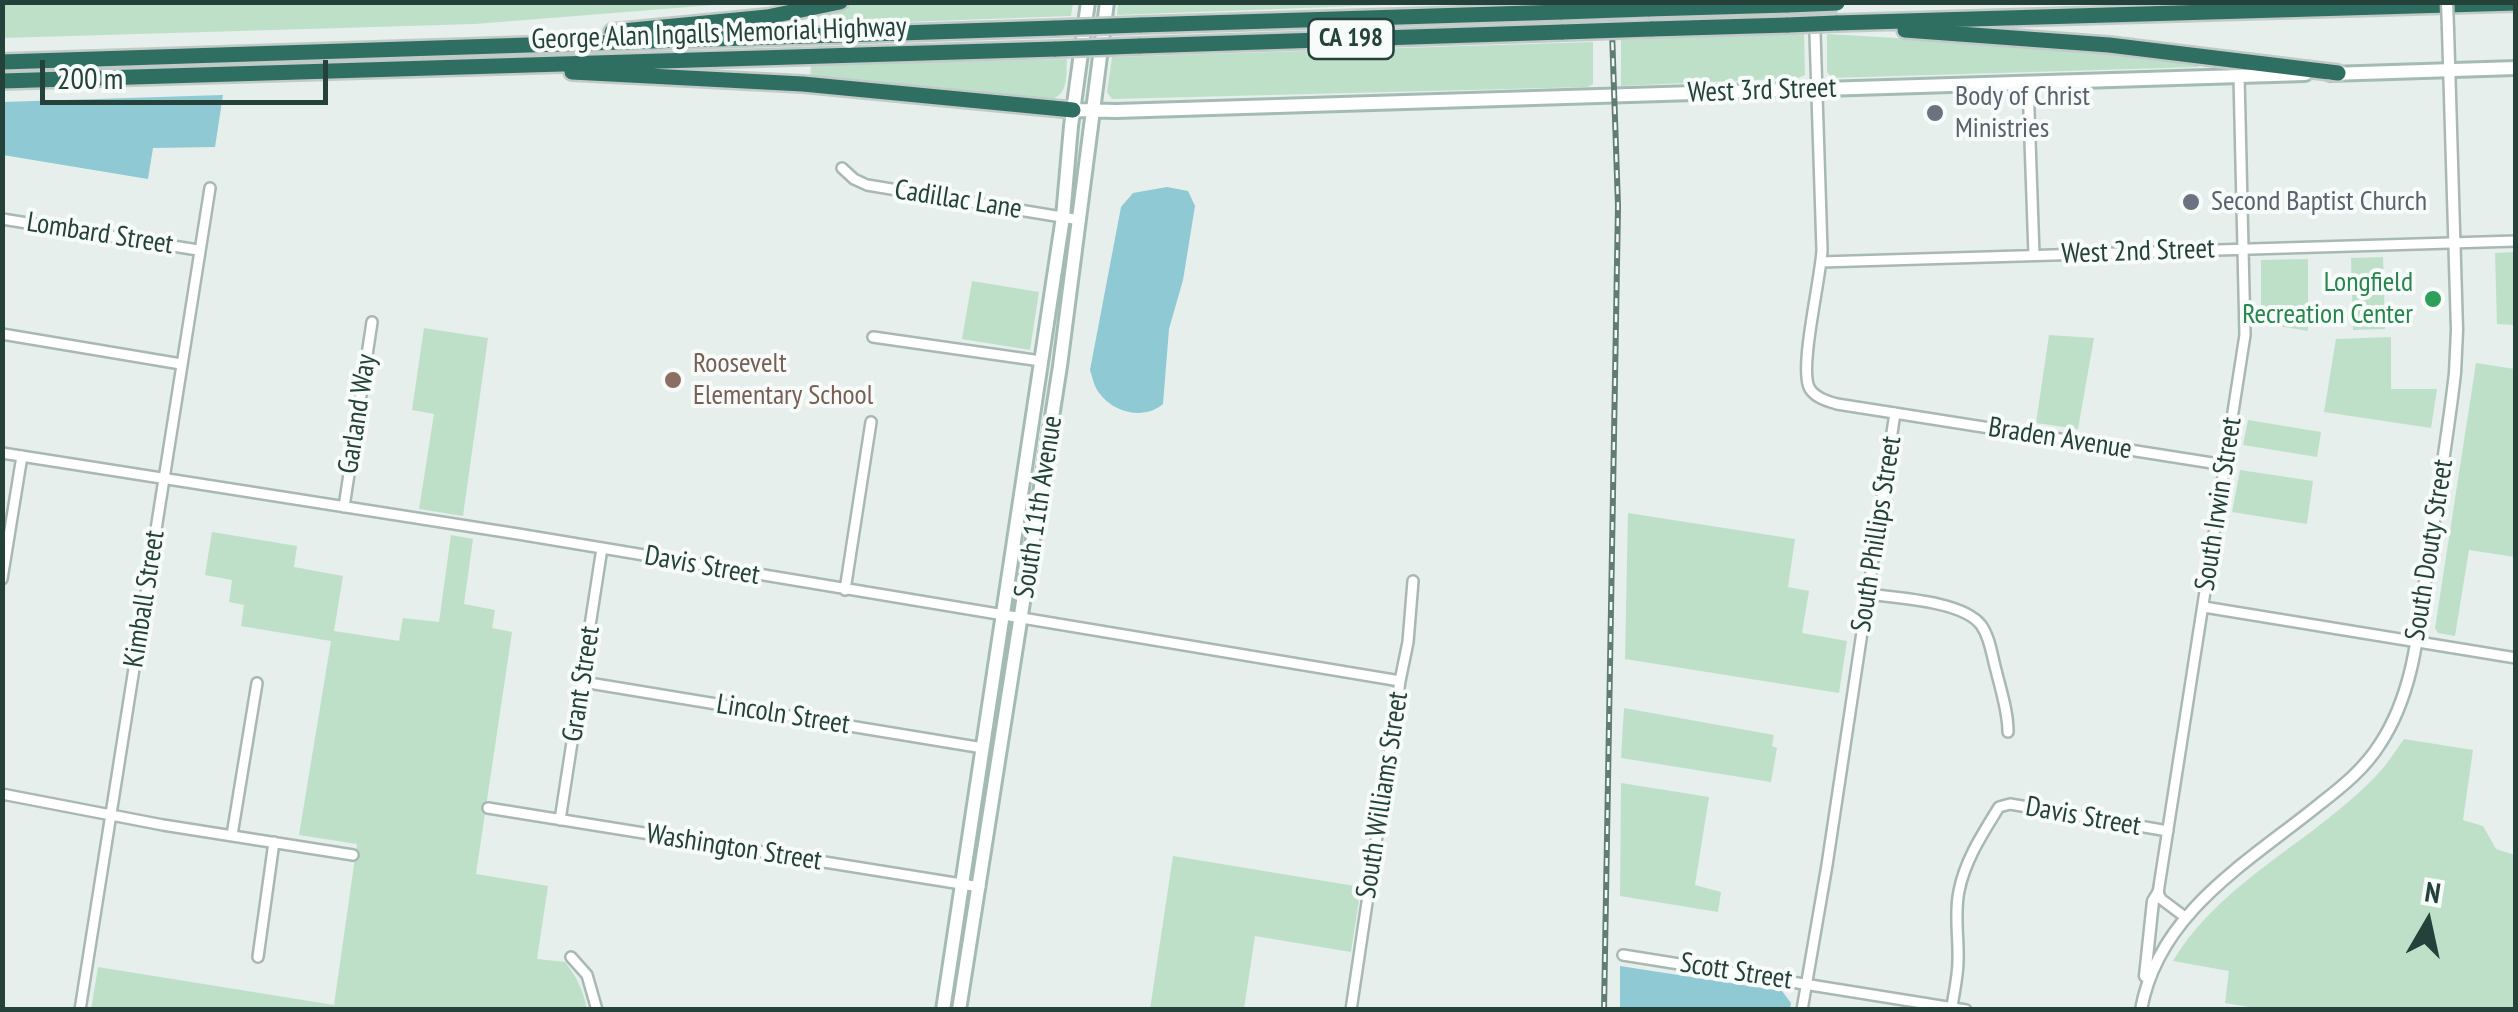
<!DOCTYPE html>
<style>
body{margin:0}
#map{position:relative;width:2518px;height:1012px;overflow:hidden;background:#e6efeb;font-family:"PT Sans Narrow",sans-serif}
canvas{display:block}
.frame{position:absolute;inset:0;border:5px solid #24423a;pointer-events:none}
.north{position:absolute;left:2378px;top:872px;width:100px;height:100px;-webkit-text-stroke:8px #f7fbf9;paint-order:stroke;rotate:9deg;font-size:28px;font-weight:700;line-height:40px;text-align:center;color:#24423a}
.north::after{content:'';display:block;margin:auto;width:35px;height:45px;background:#24423a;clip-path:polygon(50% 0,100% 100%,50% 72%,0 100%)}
.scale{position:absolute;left:40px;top:60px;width:288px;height:45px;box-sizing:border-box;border:5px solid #24423a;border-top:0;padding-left:12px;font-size:30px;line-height:35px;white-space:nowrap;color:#24423a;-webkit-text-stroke:8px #f7fbf9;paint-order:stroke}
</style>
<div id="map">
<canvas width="2518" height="1012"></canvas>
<div class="frame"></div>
<div class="north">N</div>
<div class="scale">200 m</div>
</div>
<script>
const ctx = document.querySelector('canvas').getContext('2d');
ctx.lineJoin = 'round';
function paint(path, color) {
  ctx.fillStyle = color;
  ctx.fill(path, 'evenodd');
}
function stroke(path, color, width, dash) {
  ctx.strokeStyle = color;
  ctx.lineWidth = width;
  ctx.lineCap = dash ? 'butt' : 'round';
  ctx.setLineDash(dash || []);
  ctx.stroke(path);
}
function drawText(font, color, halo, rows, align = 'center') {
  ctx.font = font + ' "PT Sans Narrow",sans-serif';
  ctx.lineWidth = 8;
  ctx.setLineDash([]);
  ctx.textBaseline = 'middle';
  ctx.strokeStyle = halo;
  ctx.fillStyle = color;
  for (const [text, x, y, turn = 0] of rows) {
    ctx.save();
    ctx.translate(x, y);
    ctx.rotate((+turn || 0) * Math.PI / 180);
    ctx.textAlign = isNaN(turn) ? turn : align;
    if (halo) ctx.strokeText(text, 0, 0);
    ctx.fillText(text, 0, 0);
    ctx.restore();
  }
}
const green = new Path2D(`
 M857,2L1073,3L1071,16L824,25L823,11Z
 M2,3L3,2L739,3L475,24L3,38Z
 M1118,3V2L1437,3L1117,15Z
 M1804,33L1805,75L1798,78L1621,86V40Z
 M1827,34L2034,46L2198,63V67L1832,78L1827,72Z
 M1593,42V84L1588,87L1112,99L1107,92L1112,57Z
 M1067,59C1066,77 1069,97 1047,100L810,80L811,65Z
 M2515,252V325L2497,324L2495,253Z
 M2383,257L2385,329L2353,330L2351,258Z
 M2308,259V331L2261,323V260Z
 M972,281L1039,292L1030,350L962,339Z
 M424,328L488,338L463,516L419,509L434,414L412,410Z
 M2049,335L2094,338L2078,429L2036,423Z
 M2391,337V389H2437L2431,428L2324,412L2336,339Z
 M2476,363L2515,369V557L2469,550L2455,636L2438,633L2435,628Z
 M2248,420L2321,432L2317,457L2243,445Z
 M2240,470L2313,481L2307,524L2232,512Z
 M1628,513L1795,539L1788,587L1809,591L1802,633L1847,641L1839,693L1625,659Z
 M212,532L297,546L294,567L343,576L334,631L399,641L403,618L439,622L451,535L473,539L464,604L495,610L492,628L512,632L476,874L548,886L537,959L565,962C577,977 583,990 587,1009L91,1010L98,967L334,1005L357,844L299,835L331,641L241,626L244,605L229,602L232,580L205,575Z
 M1624,708L1774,735L1772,746L1777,748L1771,782L1621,758Z
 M2404,739L2473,750L2463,820L2483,826L2496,849L2515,855V1009L2267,1010L2225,1003L2229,971L2173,961C2221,882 2307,845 2371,781C2384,769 2394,753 2404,739Z
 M1621,783L1709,797L1695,885L1721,892L1718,912L1620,896Z
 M1173,856L1361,887L1351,952L1255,936L1244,1009H1150Z`);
const water = new Path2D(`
 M223,95L215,147L153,148L148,179L3,155V102Z
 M1167,187L1188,191L1195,206L1183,280L1169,329L1163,404C1142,422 1107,411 1095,386C1093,381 1092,376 1090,370L1121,207L1133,193Z
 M1620,966L1782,991L1791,1003L1790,1009H1620Z`);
const minor = new Path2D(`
 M1814,2L1822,250C1821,278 1798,371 1810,389C1816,398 1827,401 1837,404L2225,465
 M2028,83L2034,255
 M842,168L854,179L867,185L1080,220
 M2,219L198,250
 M1821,262L2516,241
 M2,334L181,364
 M873,337L1041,361
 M2,453L518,534L1400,681
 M344,507L372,322
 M2,579L22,456
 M845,590L871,422
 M1868,594C1897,598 1963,601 1981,625C1990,637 1992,656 1996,670C2001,691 2008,711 2008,732
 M2204,607L2516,658
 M583,682L983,748
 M2,794L163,825L353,855
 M488,808L980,887
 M560,820L602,548
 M232,835L257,683
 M2185,917L2161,899L2158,893L2245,335L2239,76
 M1623,955L1966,1010
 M258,957L274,842
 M571,957L587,975L597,1010
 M1952,1007C1954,992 1958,976 1958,961C1959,938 1954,914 1959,891C1965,860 1983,833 1999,807L2010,804L2168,831
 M80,1010L210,188
 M1351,1010L1400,681L1408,642L1413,581
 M1802,1010L1827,865L1895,413`);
const tertiary = new Path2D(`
 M2145,976L2153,901L2158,893
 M2141,1010C2158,912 2250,861 2321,803C2343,786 2365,768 2380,744C2417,688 2419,618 2429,554C2438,494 2448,434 2455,373L2457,330L2448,29`);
const secondary = new Path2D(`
 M2330,74L2516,68
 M1073,110L1116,111L2305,74
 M943,1010L1063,217L1071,126L1088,2
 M959,1010L1060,366L1107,2`);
const motorway = new Path2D(`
 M1648,9L1788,5
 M1836,23L2516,3
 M1140,25L1562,12
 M1651,29L1788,25
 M1905,30L2109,45L2338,73
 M612,32L767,17L840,2
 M1139,46L1563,32
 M2,62L1055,28
 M572,72L803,84L1073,110
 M2,81L1056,49`);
const rail = new Path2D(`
 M1604,1010L1618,206L1611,2`);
const tertiaryBridge = new Path2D(`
 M2447,2L2448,29`);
const motorwayBridge = new Path2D(`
 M1788,5L1837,3
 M1562,12L1648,9
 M1788,25L1836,23
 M1055,28L1140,25
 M1563,32L1651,29
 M1056,49L1139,46`);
const markers = [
 [1935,113,10,"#6b7280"],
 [2191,202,10,"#6b7280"],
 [2433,299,10,"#2e9e5b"],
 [673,380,10,"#8d6e63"]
];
const shields = [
 [1351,39,85]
];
const shieldNames = [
 ["CA 198",1351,39]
];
const streetNames = [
 ["George Alan Ingalls Memorial Highway",719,34,-2],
 ["West 3rd Street",1762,91,-2],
 ["Cadillac Lane",958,200,9],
 ["Lombard Street",100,234,9],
 ["West 2nd Street",2138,252,-2],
 ["Garland Way",358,414,-81],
 ["Braden Avenue",2060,439,9],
 ["South Irwin Street",2219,504,-81],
 ["South 11th Avenue",1039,507,-81],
 ["South Phillips Street",1877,534,-81],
 ["South Douty Street",2430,550,-81],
 ["Davis Street",702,566,10],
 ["Kimball Street",145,599,-81],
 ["Grant Street",582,684,-81],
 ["Lincoln Street",783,715,9],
 ["South Williams Street",1383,795,-81],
 ["Davis Street",2083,817,10],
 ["Washington Street",734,848,9],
 ["Scott Street",1736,972,9]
];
const worshipNames = [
 ["Body of Christ",1955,97],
 ["Ministries",1955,129],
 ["Second Baptist Church",2211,202]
];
const leisureNames = [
 ["Longfield",2413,283],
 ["Recreation Center",2413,315]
];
const educationNames = [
 ["Roosevelt",693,364],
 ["Elementary School",693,396]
];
paint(green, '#bfe0c8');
paint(water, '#8ec9d4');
stroke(minor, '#a8b8b2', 14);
stroke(tertiary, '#a8b8b2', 15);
stroke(secondary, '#a4bbb3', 18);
stroke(motorway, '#c2cac8', 20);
stroke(minor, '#fff', 9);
stroke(tertiary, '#fff', 10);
stroke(secondary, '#fff', 12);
stroke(motorway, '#2f6f62', 15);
stroke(rail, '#5f7d75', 6);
stroke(rail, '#f7fbf9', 2.5, [8]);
stroke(tertiaryBridge, '#a8b8b2', 15, []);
stroke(motorwayBridge, '#c2cac8', 20, []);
stroke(tertiaryBridge, '#fff', 10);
stroke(motorwayBridge, '#2f6f62', 15);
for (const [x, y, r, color] of markers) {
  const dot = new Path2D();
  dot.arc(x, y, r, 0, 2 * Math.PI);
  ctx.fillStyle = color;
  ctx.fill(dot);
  stroke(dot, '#f7fbf9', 4);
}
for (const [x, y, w] of shields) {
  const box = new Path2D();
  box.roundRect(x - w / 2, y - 20, w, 40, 8);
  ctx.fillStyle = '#f7fbf9';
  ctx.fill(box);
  stroke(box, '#24423a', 2.5);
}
drawText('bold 25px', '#24423a', null, shieldNames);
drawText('28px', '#24423a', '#f7fbf9', streetNames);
drawText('28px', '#5b616d', '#f7fbf9', worshipNames, 'left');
drawText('28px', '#27864d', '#f7fbf9', leisureNames, 'right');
drawText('28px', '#785e54', '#f7fbf9', educationNames, 'left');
</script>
